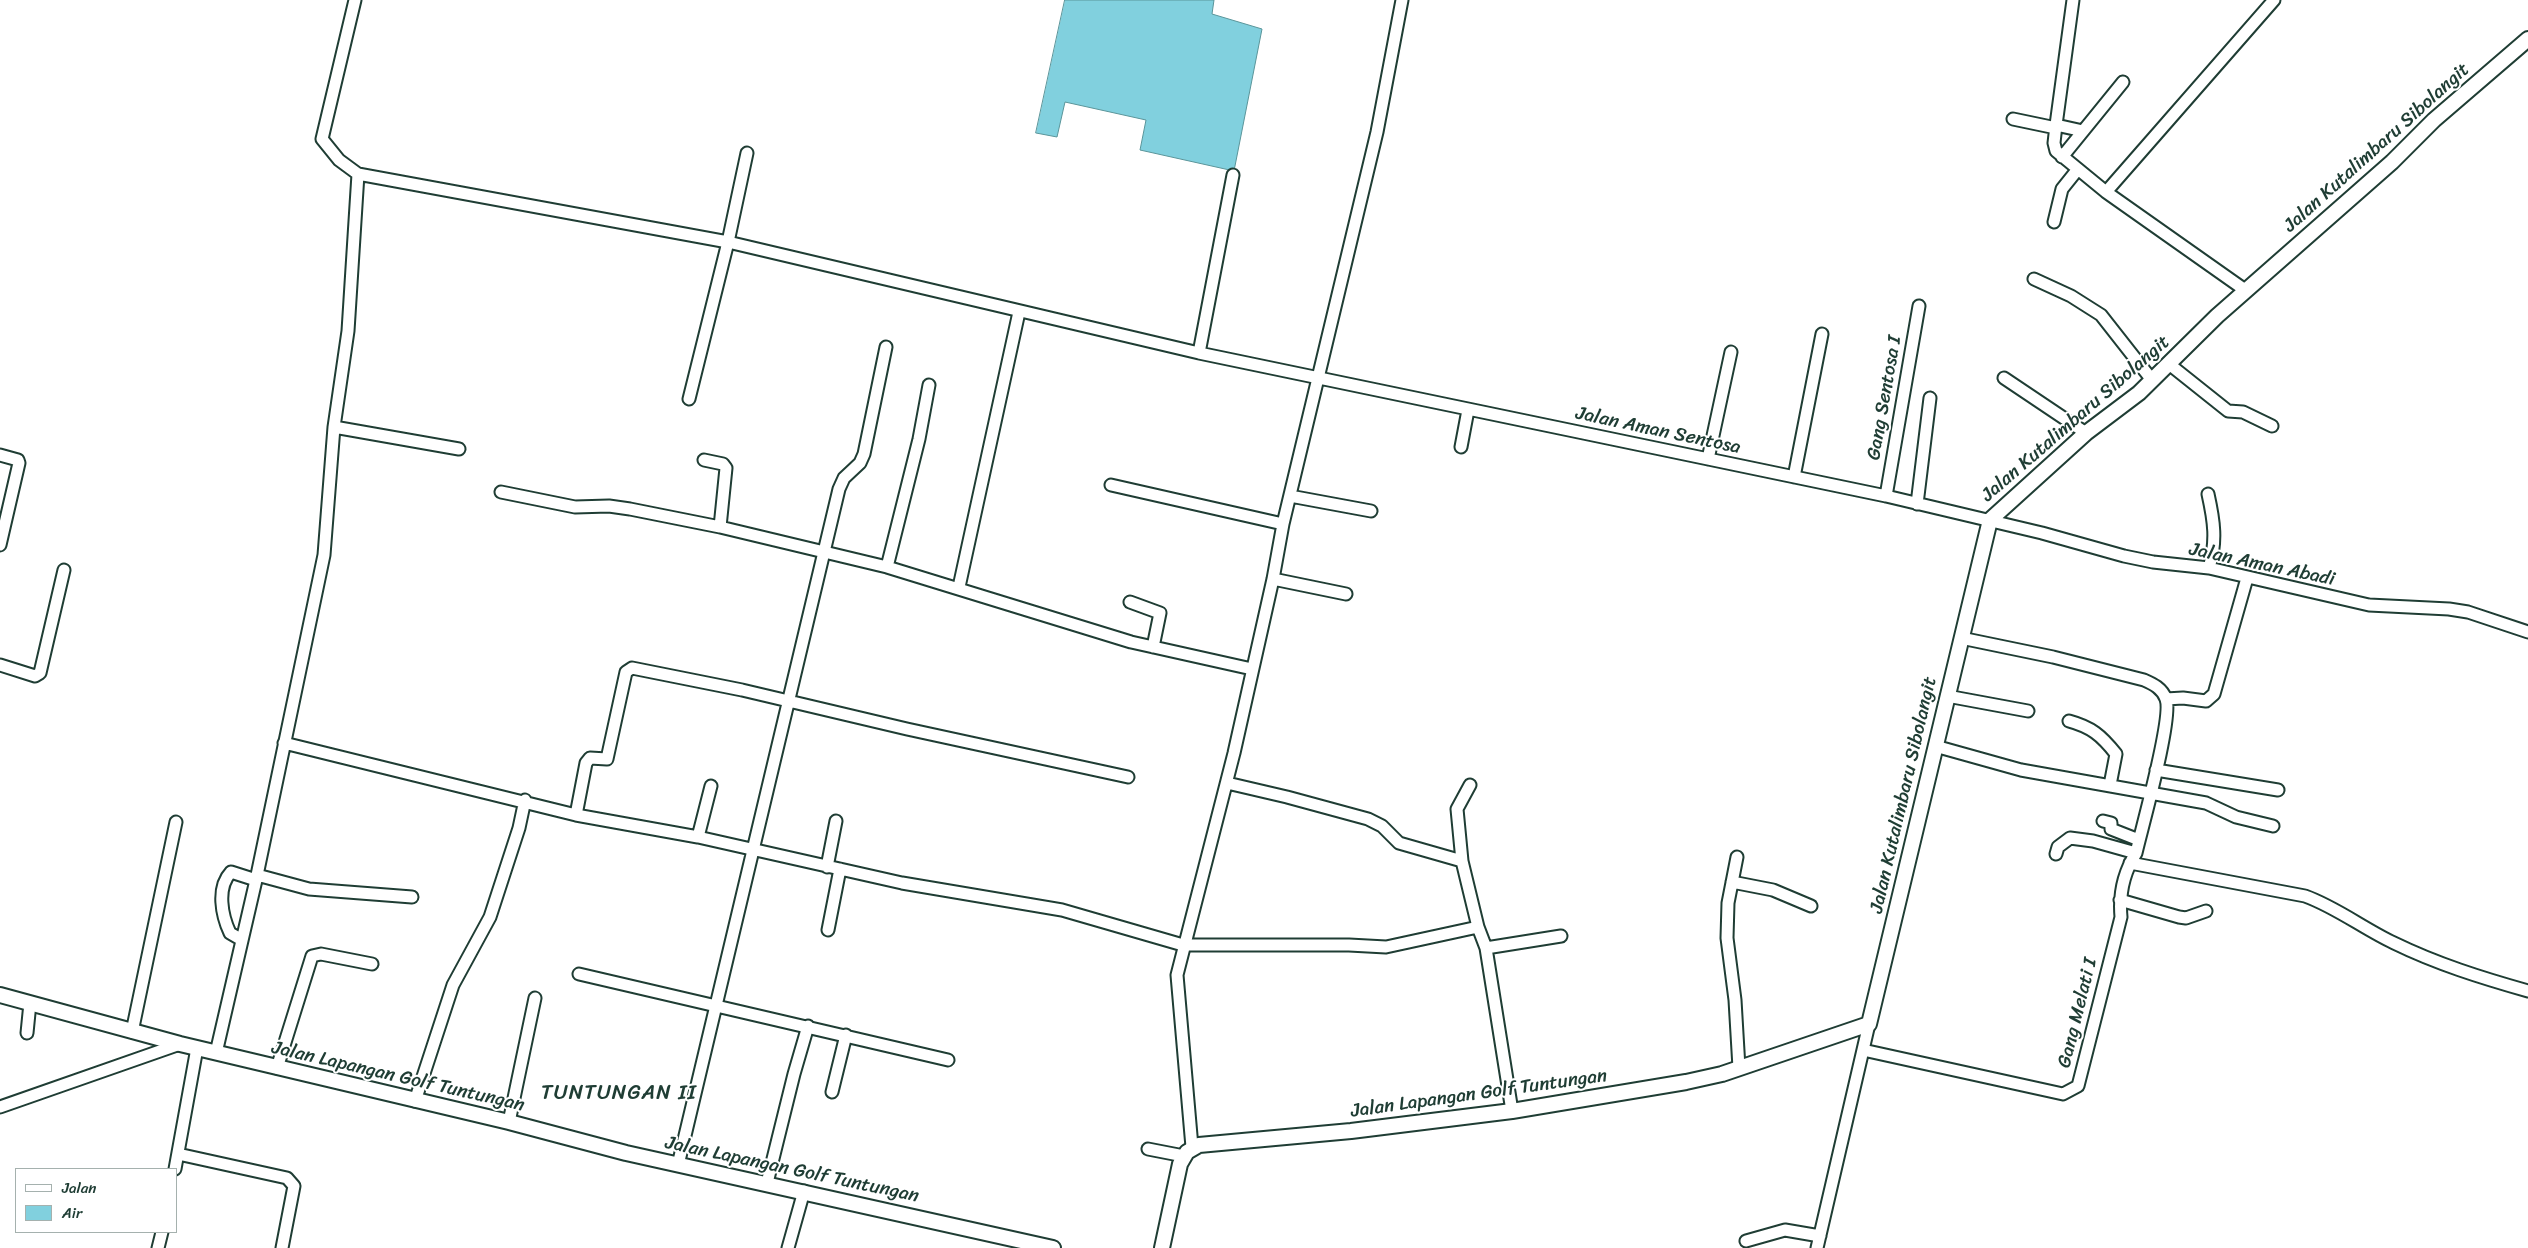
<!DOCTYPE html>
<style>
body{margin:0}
#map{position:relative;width:2528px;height:1248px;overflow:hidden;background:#fff;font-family:Sriracha,sans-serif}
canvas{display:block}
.legend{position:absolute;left:15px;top:1168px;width:162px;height:65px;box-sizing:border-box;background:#fff;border:1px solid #a5b1ae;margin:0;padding:6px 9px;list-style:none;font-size:15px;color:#1f3d34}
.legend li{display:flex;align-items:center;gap:10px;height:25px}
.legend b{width:25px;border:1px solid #a5b1ae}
</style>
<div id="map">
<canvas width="2528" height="1248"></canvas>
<ul class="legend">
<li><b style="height:6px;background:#fff"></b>Jalan</li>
<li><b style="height:14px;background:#81d0de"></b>Air</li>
</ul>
</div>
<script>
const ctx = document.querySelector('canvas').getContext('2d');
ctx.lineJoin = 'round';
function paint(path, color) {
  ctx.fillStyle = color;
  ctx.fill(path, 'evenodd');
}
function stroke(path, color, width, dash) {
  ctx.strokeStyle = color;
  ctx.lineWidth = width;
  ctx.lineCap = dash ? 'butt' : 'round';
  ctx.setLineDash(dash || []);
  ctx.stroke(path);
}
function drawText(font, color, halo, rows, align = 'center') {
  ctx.font = font + ' Sriracha,sans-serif';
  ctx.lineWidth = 4;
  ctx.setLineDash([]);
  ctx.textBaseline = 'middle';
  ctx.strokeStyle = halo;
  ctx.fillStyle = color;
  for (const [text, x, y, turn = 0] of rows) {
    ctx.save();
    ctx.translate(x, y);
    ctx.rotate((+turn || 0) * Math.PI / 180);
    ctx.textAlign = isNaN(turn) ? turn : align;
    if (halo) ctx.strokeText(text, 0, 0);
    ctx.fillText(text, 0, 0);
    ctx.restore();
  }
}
const water = new Path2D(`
 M1065,0H1214L1212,14L1262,29L1234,171L1140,150L1146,120L1065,102L1057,137L1036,133Z`);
const minor = new Path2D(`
 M355,0L322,139L339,160L358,174L728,242L1199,353L1886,496L2042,533L2124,556L2153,562L2209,568L2369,605L2449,609L2468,612L2528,632
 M2073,0L2056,125L2054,143L2056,151L2106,192L2245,290
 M2013,119L2056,128
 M2056,125L2083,131
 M2062,157L2123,82
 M2106,192L2274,0
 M2054,222L2062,189L2078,169
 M2034,279L2071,296L2101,315L2152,380
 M1199,353L1233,175
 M2169,364L2228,411L2243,412L2272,426
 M2004,378L2086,433
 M689,399L728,242L747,153
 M334,427L459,449
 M1461,447L1468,410
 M0,455L18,460L19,463L0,545
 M1708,459L1731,352
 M704,460L723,464L726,468L720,527
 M1794,477L1822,334
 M1111,485L1283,524
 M501,492L575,507L609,506L630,509L720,527L887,567L1131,642L1252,669
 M2208,494C2214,521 2217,541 2209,568
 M1290,496L1371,511
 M1886,496L1919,306
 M1917,504L1930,398
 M887,567L919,439L929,385
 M1273,579L1346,594
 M959,587L1019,312
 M1130,602L1160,613L1153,647
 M0,665L35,676L40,673L64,570
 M1947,696L2028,711
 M2166,699L2183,698L2206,701L2214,694L2247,578
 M2069,721C2091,727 2101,735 2116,754L2110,785
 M284,743L576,815L698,837L902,883L1062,910L1183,945H1349L1386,947L1478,927
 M1935,746L2021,770L2206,803L2236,817L2273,826
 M2156,770L2278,790
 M1227,783L1287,797L1368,819L1382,826L1399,843L1462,861L1478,927L1486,948L1512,1111
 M576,815L586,763L590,758L607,759L626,672L632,668L742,690L907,729L1128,777
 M2103,821L2111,823V829L2139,840
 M698,837L711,786
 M2056,854L2058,847L2070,838L2093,841L2136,853
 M1737,857L1728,903L1727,938L1735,1000L1739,1068
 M1462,861L1457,809L1470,785
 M2130,863L2305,896C2336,907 2364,929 2394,943C2437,964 2482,978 2528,991
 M827,867L836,821
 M257,875L309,889L412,897
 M1732,882L1773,890L1811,906
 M2120,900L2179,917L2186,918L2206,911
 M828,930L840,869
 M242,940L230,933C222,916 216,888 231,872L256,880
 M1486,948L1561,936
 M579,974L948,1060
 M132,1032L176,822
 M27,1033L30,1003
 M1863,1050L2063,1094L2078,1086L2121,917C2119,895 2124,872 2136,853C2142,827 2173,718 2166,699C2162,688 2153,684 2144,680L2053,657L1961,638
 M216,1053L256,880L324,555L334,427L348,331L358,174
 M277,1068L312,956L321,954L372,964
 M832,1092L846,1035
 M415,1101L453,985L490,917L519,828L525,800
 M0,1107L180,1044
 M509,1122L535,998
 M1192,1147L1177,975L1234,753L1273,579L1283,524L1377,132L1402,0
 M1148,1149L1184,1156
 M178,1154L287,1178L294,1186L282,1248
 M678,1165L839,489L844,478L860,463L864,454L886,347
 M175,1169L197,1048
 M767,1183L794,1074L808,1026
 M1746,1241L1785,1230L1820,1236
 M158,1248L162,1232
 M788,1248L804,1191
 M1817,1248L1869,1024`);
const tertiary = new Path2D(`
 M0,995L180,1044L509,1122L626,1153L1053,1248
 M1162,1248L1180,1164L1187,1152L1199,1145L1351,1131L1512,1111L1686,1082L1722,1074L1869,1024L1990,520L2086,433L2139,393L2217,316L2392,162L2434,120L2528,39`);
const streetNames = [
 ["Jalan Kutalimbaru Sibolangit",2377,148,-42],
 ["Gang Sentosa I",1885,398,-80],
 ["Jalan Kutalimbaru Sibolangit",2076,419,-41],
 ["Jalan Aman Sentosa",1658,431,12],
 ["Jalan Aman Abadi",2262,565,12],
 ["Jalan Kutalimbaru Sibolangit",1904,795,-77],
 ["Gang Melati I",2078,1013,-76],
 ["Jalan Lapangan Golf Tuntungan",398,1077,13],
 ["Jalan Lapangan Golf Tuntungan",1479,1094,-8],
 ["Jalan Lapangan Golf Tuntungan",792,1170,12]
];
const quarterNames = [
 ["TUNTUNGAN II",619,1094]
];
paint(water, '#81d0de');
stroke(water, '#5a959a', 1);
stroke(minor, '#1f3d34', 15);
stroke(tertiary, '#1f3d34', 18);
stroke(minor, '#fff', 11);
stroke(tertiary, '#fff', 14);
drawText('19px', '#1f3d34', '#fff', streetNames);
ctx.letterSpacing = '1px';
drawText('21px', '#1f3d34', '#fff', quarterNames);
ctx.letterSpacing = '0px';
</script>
